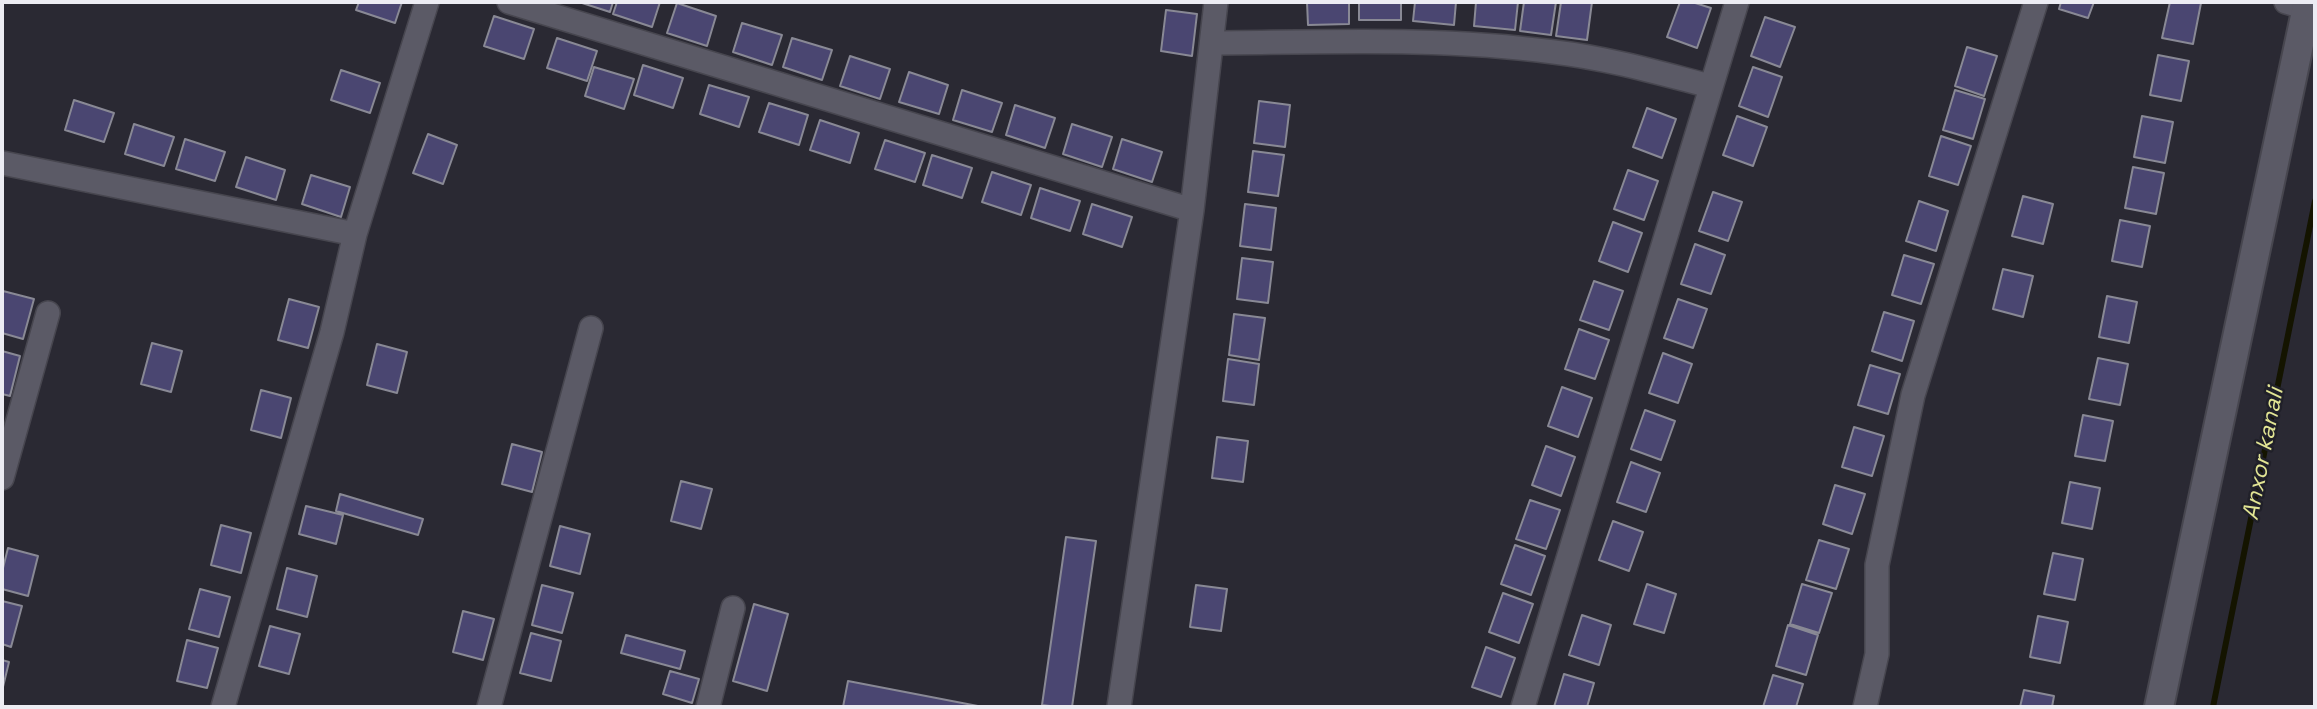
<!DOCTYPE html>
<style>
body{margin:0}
#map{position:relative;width:2317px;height:709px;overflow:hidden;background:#2a2933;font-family:"Space Grotesk",sans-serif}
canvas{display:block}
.frame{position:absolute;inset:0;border:4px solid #ececf3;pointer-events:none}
</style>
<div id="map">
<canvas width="2317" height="709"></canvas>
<div class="frame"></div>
</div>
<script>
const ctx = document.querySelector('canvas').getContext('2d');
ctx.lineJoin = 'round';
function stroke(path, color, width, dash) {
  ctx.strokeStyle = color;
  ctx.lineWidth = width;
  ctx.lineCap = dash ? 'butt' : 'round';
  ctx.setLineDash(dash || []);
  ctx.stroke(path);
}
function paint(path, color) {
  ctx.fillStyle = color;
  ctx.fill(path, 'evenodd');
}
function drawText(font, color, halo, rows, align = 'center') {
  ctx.font = font + ' "Space Grotesk",sans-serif';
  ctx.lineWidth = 5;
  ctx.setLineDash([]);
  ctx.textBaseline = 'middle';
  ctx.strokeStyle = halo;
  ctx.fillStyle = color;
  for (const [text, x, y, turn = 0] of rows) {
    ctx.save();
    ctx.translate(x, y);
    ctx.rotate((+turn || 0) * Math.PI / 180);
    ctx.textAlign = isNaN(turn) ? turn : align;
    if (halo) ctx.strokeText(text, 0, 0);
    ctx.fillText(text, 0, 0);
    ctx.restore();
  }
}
const stream = new Path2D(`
 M2213,707L2315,201`);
const building = new Path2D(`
 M359,2H402L395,23L356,10Z
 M579,2H613L610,12Z
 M617,2H660L652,27L613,14Z
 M1307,2H1349V24L1308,25Z
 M1359,2H1401V20H1359Z
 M1415,2H1456L1454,25L1413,21Z
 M1476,2H1518L1515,30L1474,26Z
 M1524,2H1556L1551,35L1520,31Z
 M1561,2H1592L1587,40L1556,36Z
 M1680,2H1692L1711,8L1697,48L1667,37Z
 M2061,2H2094L2088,18L2059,9Z
 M2170,2L2201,3L2193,44L2162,38Z
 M677,3L716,16L707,46L667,33Z
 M1166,10L1197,14L1192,56L1161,51Z
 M494,16L534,29L524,59L484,46Z
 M1765,17L1795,27L1780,67L1751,56Z
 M742,23L782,35L772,65L733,52Z
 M557,38L597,51L587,81L547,68Z
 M792,38L832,50L822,80L783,67Z
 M1967,47L1997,56L1984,96L1955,86Z
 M2158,55L2189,61L2181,101L2150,95Z
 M850,56L890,69L880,99L840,86Z
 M643,65L683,78L673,108L634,95Z
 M594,67L634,79L624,109L585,96Z
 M1753,67L1782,77L1768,117L1739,106Z
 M341,70L380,83L370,113L331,100Z
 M909,72L948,85L939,114L899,102Z
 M709,85L749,97L739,127L700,114Z
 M962,90L1002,103L992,132L953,120Z
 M1955,90L1985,99L1973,139L1943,130Z
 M74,100L114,113L104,142L65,130Z
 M1259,101L1290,105L1285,147L1254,143Z
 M769,103L808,115L799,145L759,132Z
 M1015,105L1055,118L1045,148L1006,135Z
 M1647,108L1676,119L1662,158L1633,147Z
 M1737,116L1767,127L1753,166L1723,155Z
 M2142,116L2173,122L2165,163L2134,157Z
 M820,120L859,133L850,163L810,150Z
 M134,124L174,137L164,166L125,154Z
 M1072,124L1112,137L1102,167L1063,154Z
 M428,134L457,145L443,184L413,173Z
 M1941,136L1971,146L1958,185L1929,176Z
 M185,139L225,152L215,181L176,169Z
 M1122,139L1162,152L1152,182L1113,169Z
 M885,140L925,153L915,182L875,169Z
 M1253,151L1284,155L1278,196L1248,192Z
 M932,155L972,168L962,198L923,185Z
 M246,157L285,170L276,200L236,187Z
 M2133,167L2164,173L2156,214L2125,208Z
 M1628,170L1658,181L1644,220L1614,209Z
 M992,172L1031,185L1021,215L982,202Z
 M311,175L350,187L341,217L302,204Z
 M1040,188L1080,201L1070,231L1031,218Z
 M1713,192L1742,202L1728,241L1699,231Z
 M2023,196L2053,204L2043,244L2012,236Z
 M1919,201L1948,211L1936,251L1906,241Z
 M1092,204L1132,217L1122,247L1083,234Z
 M1245,204L1276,208L1271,250L1240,246Z
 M2120,220L2150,226L2142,267L2112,261Z
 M1613,222L1642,233L1628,272L1599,261Z
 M1695,244L1725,255L1711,294L1681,284Z
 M1904,255L1934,264L1921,304L1892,295Z
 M1242,258L1273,262L1268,303L1237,299Z
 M2003,269L2033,276L2023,317L1993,309Z
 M1594,281L1623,291L1609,330L1580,320Z
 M3,291L34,299L23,339L2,333Z
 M2107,296L2137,302L2129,343L2099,337Z
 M289,299L319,307L308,348L278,340Z
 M1678,299L1707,309L1693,348L1664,338Z
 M1884,312L1914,321L1902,361L1872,351Z
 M1234,314L1265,318L1259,360L1229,355Z
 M1579,329L1609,340L1595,379L1565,369Z
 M152,343L182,351L171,392L141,384Z
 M377,344L407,352L397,393L367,385Z
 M2,351L20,356L10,396L2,394Z
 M1663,353L1692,364L1678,403L1649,393Z
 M2098,358L2128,364L2120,405L2089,399Z
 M1228,359L1259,364L1254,405L1223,401Z
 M1870,365L1900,374L1888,414L1858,405Z
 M1562,387L1592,398L1578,437L1548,426Z
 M261,390L291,398L281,438L251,430Z
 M1645,410L1675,421L1661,460L1631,449Z
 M2083,415L2113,421L2105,461L2075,456Z
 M1854,427L1884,436L1872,476L1842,467Z
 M1217,437L1248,441L1243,482L1212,478Z
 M512,444L542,452L532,492L502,484Z
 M1546,446L1575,457L1561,496L1532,485Z
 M1631,462L1660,473L1646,512L1617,502Z
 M681,481L712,489L701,529L671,521Z
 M2070,482L2100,488L2092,529L2062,523Z
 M1835,485L1865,494L1852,534L1823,524Z
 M340,494L423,519L418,535L336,511Z
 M1530,500L1560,510L1546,549L1516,539Z
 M306,506L343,515L336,544L299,534Z
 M1613,521L1643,532L1629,571L1599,560Z
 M221,525L251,533L241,573L211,565Z
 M560,526L590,534L580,574L550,566Z
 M1066,537L1096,541L1072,707H1058L1042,705Z
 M1819,540L1849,549L1836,589L1806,580Z
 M1515,545L1545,556L1531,595L1501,584Z
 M8,548L38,556L28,596L2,589V572Z
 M2053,553L2083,559L2075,600L2044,594Z
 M287,568L317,576L307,617L277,609Z
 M1647,584L1676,594L1664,633L1634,624Z
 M1802,584L1832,593L1819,633L1790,624Z
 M542,585L573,593L562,633L532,625Z
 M1196,585L1227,589L1221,631L1190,627Z
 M200,589L230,597L219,637L189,629Z
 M1503,593L1533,604L1519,643L1489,632Z
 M2,601L22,606L11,647L2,644Z
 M754,604L788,614L767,691L733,681Z
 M463,611L494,619L483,660L453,652Z
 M1582,615L1611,625L1599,665L1569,655Z
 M2038,616L2068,622L2060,663L2030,657Z
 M1788,625L1818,635L1806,675L1776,666Z
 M270,626L300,634L289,674L259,666Z
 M531,633L561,641L551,681L520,673Z
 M626,635L685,651L680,669L621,653Z
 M187,640L218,648L207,688L177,681Z
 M1486,647L1515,658L1501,697L1472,687Z
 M2,660L9,662L2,691Z
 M670,671L699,679L692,703L663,694Z
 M1564,674L1594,683L1587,707H1554Z
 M1773,675L1803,684L1796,707H1763Z
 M848,681L983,707H843Z
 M2024,690L2054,696L2052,707H2020Z`);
const minor = new Path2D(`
 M509,2L1192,210
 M2286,2L2307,8
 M1214,43C1327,42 1442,37 1554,52C1607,58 1659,73 1710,86
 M2,163L355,234
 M2,478L48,313
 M223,707L332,332L355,234L427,2
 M489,707L591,328
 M708,707L733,608
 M1119,707L1192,210L1216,2
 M1523,707L1737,2
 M1865,707L1877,654V565L1913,395L2036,2`);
const tertiary = new Path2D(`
 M2159,707L2308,2`);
const waterNames = [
 ["Anxor kanali",2264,454,-79]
];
stroke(stream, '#141400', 6);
paint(building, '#4a4671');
stroke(building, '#898995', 2);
stroke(minor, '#47464f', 26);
stroke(tertiary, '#47464f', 32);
stroke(minor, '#5b5a66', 23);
stroke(tertiary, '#5b5a66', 28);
drawText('italic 23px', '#e2e594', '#202029', waterNames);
</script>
